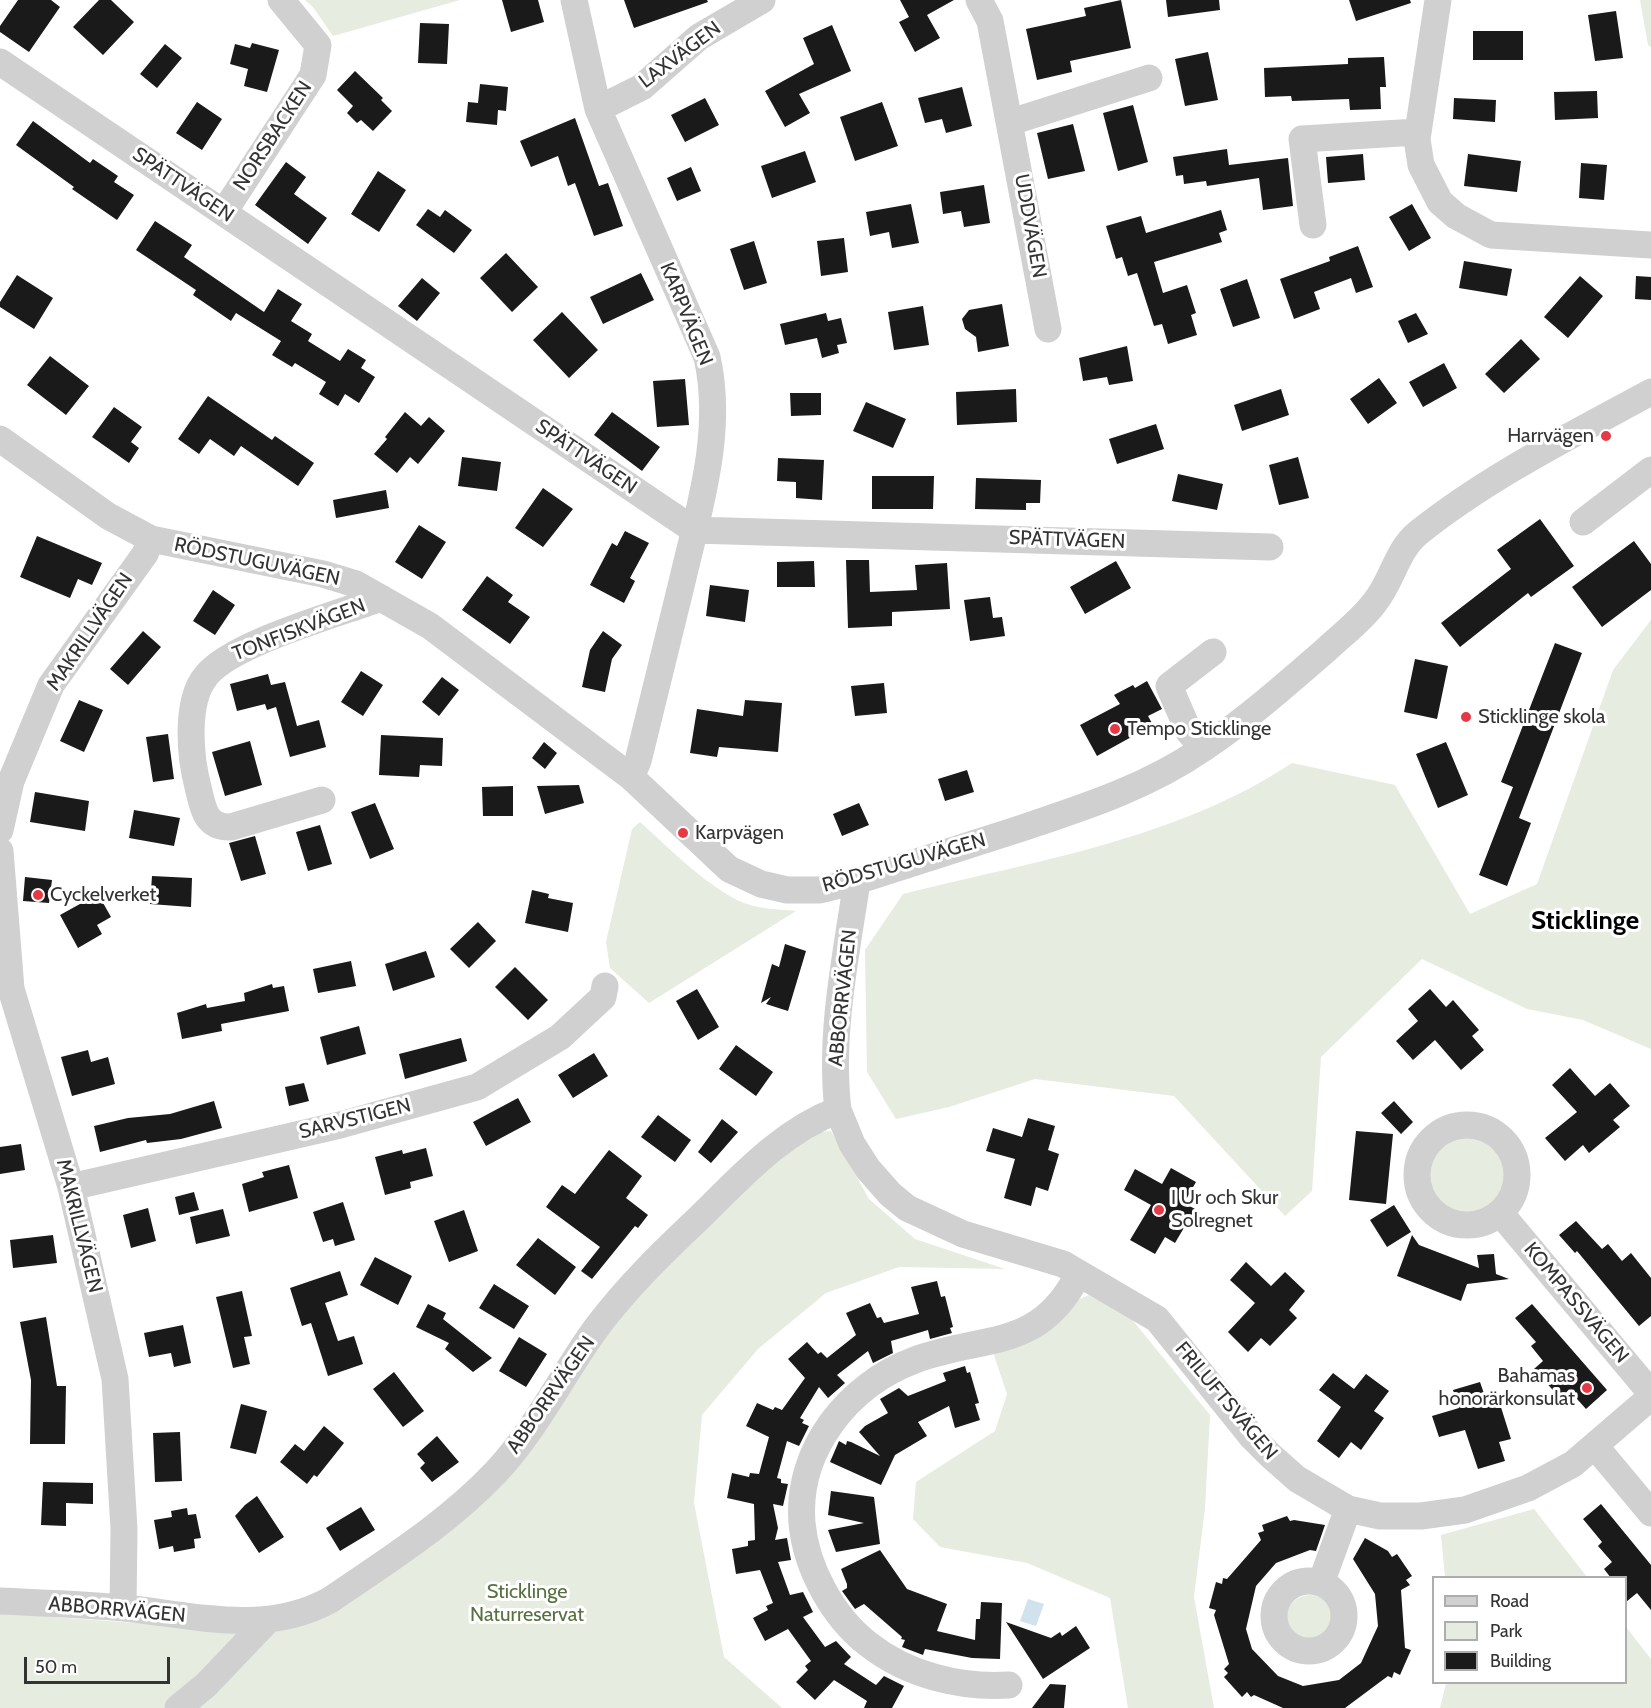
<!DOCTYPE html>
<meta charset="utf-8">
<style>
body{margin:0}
#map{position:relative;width:1651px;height:1708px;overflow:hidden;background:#fff;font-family:Cabin,sans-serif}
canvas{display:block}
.legend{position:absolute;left:1432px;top:1576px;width:195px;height:108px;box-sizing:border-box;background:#fff;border:2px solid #adadad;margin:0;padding:8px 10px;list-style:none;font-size:18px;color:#333}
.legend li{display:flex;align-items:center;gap:12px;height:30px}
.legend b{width:30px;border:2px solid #adadad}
.scale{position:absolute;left:24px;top:1657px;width:146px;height:27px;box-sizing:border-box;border:3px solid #333;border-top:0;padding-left:8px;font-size:18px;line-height:21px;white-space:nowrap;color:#333;-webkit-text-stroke:4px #fff;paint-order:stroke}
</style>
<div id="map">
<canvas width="1651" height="1708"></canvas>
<ul class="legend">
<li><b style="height:8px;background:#d0d0d0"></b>Road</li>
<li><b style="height:16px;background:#e6ecdf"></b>Park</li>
<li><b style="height:16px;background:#1a1a1a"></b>Building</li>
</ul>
<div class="scale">50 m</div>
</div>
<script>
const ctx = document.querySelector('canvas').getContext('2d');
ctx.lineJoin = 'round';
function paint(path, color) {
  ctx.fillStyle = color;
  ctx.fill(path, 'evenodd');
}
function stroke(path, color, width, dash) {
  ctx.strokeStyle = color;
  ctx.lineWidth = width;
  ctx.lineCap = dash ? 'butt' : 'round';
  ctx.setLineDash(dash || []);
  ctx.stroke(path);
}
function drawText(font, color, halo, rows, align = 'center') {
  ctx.font = font + ' Cabin,sans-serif';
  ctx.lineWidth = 6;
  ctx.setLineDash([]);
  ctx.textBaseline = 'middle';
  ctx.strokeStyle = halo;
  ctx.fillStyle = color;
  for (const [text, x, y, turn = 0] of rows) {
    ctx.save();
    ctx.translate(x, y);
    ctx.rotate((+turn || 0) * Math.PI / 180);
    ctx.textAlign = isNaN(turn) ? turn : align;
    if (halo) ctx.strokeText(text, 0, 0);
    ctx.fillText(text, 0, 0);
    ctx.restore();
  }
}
const green = new Path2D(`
 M305,0H460L333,36L313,7Z
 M1640,0H1651V47L1648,45Z
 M1651,620V1049L1583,1020L1527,1009L1422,959L1321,1057L1312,1191L1285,1216L1174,1096L1035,1079L949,1107L896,1119L867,1072L865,950L903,894C1034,861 1176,840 1292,763L1395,785L1470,914L1537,884L1613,670Z
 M640,822C670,849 701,881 737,900C755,909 776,909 796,911L649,1003L610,968L606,942L632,829Z
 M831,1131L869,1199L915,1239L1005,1269L899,1267L826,1293L758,1349L702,1415L694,1503L724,1657L782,1708H0V1613L271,1633L334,1612L412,1560L630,1299L748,1184L810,1133Z
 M1427 1176a41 41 0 1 1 82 0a41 41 0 1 1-82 0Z
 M1089,1295L1130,1317L1210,1415L1205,1508L1194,1597L1214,1708H1128L1110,1598L1027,1563L940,1547L913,1519L916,1482L995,1431L1007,1394L992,1349L1062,1316L1079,1299Z
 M1534,1509L1587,1577H1445L1441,1535Z
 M1286 1619a24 24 0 1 1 48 0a24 24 0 1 1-48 0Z
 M1626,1627L1651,1659V1708H1440L1446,1683L1626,1682Z`);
const water = new Path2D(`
 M1028,1599L1044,1604L1036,1626L1020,1621Z`);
const building = new Path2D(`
 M18,0H51L60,7L29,52L0,32V26Z
 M99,0H111L134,22L103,55L73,27Z
 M502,0H538L544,22L511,32Z
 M624,0H707L708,2L634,28Z
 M900,0H954L927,15L940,38L915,52L899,22L909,17Z
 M1121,0L1131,48L1070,61L1072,72L1037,80L1026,29L1086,16L1084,8Z
 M1166,0H1219L1220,10L1168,17Z
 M1349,0H1410L1411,3L1356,21Z
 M1616,11L1623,58L1595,61L1588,15Z
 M420,23L449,24L447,64L418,63Z
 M832,25L851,71L799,94L810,113L785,127L765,91L814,64L803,38Z
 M1473,31H1523V60H1473Z
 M252,43L279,50L267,92L244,86L248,69L230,64L235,44L250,48Z
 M165,44L182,58L157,88L140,74Z
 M1208,52L1218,100L1185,106L1175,59Z
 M1384,57L1386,87H1380L1381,109L1350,110L1349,99L1292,101L1291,96L1265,97L1264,68L1348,64V58Z
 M355,71L383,98L381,100L392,111L373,131L361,120L357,123L347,113L353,106L337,90Z
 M480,84L508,87L506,111L498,110L497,125L466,122L468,102L478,103Z
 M962,87L972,126L946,133L942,119L925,123L918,98Z
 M1597,91L1598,118L1555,120L1554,92Z
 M705,98L719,125L685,142L671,115Z
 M1454,98L1496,100L1495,122L1453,119Z
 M197,102L222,119L202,150L176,133Z
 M882,102L898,146L855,161L840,117Z
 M1133,105L1148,162L1118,171L1103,113Z
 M575,118L599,186L608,183L623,226L594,236L575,183L568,186L558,156L531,167L520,141Z
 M33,121L90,163L93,159L118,176L114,182L134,195L117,220L72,189L74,187L16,145Z
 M1073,124L1085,171L1048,179L1037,133Z
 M1227,149L1229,165L1288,158L1293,206L1263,210L1259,178L1207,186L1206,181L1184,184L1183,175L1176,176L1173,157Z
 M805,151L816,182L772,198L761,166Z
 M1363,154L1365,180L1328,183L1326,157Z
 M1468,154L1521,161L1517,192L1464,186Z
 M286,162L306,177L294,194L327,218L308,244L255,205Z
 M1581,163L1607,165L1604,200L1579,198Z
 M691,167L701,191L677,201L667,178Z
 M378,171L406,190L379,232L351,214Z
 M984,185L990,223L964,227L961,211L943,214L940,192Z
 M911,204L919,243L892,248L889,232L870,236L866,212Z
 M1412,204L1431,238L1409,251L1389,217Z
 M428,209L440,217L445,210L472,230L454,253L416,225Z
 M1221,210L1227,230L1219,233L1222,242L1154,262L1163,293L1187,285L1196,313L1191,315L1197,335L1168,344L1162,324L1154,326L1137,273L1128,276L1122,257L1116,259L1106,226L1141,216L1146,233Z
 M155,221L192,245L184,257L264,312L278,289L302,304L291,321L312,334L308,341L340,361L348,349L366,360L361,368L375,377L359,403L345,394L338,406L319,394L326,382L295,363L292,367L272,355L281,341L236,313L231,321L193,295L196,290L136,250Z
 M844,238L848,272L821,276L817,241Z
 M754,241L767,283L744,290L730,249Z
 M1358,246L1373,287L1356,293L1351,278L1314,292L1320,309L1294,319L1280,279L1330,261L1329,257Z
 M506,253L538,287L512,312L480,278Z
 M1464,261L1512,269L1507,296L1459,288Z
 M641,273L654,300L603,324L590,297Z
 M17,275L53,298L34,329L0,307V302Z
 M1580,276L1603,296L1568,338L1544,317Z
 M1636,276L1651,277V300L1635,299Z
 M422,278L440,293L417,321L398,306Z
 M1247,279L1260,318L1233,327L1220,289Z
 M1002,304L1009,346L978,352L976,337L965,329L962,319L969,310Z
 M923,306L929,345L894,350L888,312Z
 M562,312L598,350L569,378L533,340Z
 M826,313L828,321L841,318L847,343L837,345L839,353L822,358L817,338L785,345L780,324Z
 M1416,313L1428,334L1408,343L1398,321Z
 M1521,339L1540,359L1504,393L1485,374Z
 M1127,346L1133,381L1109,385L1107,377L1083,381L1079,358Z
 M50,356L89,386L66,415L27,385Z
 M1444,363L1457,388L1423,407L1409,382Z
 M1379,378L1397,403L1368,424L1350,399Z
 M685,379L689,425L657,427L653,381Z
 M1016,389L1017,422L957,425L956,392Z
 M1281,389L1289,415L1242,431L1234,405Z
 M790,393H821V415L791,416Z
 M208,396L272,440L275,436L314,463L298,486L241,446L234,456L210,439L199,454L178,439Z
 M866,402L906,419L893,448L853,431Z
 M114,407L142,427L131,442L139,448L129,463L92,437Z
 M405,412L421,426L429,417L445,431L418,464L410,457L397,473L374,454L387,439L385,437Z
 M612,412L660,447L642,471L594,435Z
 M1156,424L1164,449L1117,464L1109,439Z
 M462,457L501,462L497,491L458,486Z
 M1298,457L1309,498L1279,505L1269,465Z
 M778,458L824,460L822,500L796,498V482L777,481Z
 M1178,474L1223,484L1217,510L1172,501Z
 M872,476H934L933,509H872Z
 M976,478L1041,480L1040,503H1026V510L975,509Z
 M543,488L573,509L543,547L515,528Z
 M386,490L389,508L336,518L333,500Z
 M1540,519L1574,566L1531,597L1528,593L1460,647L1441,623L1511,569L1497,550Z
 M419,525L446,542L422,579L395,562Z
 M625,531L649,543L630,578L635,581L624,603L590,585L612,543L617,546Z
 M37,536L102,563L92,585L78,579L70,598L20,577Z
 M1634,541L1651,564V590L1602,627L1572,587Z
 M846,560H869L870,592L917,590L915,565L947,563L950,609L892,612V626L848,628Z
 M814,561L815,587H777V562Z
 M1116,561L1131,588L1085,614L1070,587Z
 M487,576L513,595L508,602L530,617L510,644L462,610Z
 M710,585L749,590L745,622L706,616Z
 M213,590L235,605L215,635L193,621Z
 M990,597L993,618L1002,617L1005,636L970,641L964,600Z
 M143,631L161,647L128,685L110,669Z
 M603,631L622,645L612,659L605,692L582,687L590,650Z
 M1555,643L1582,653L1519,818L1531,823L1507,886L1479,875L1513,787L1501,782Z
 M1415,659L1448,666L1437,719L1404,712Z
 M361,671L383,685L363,716L341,702Z
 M268,674L271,685L285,682L297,726L319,720L326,747L290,757L276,707L267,710L265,704L237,711L230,684Z
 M442,677L459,690L439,716L422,702Z
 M1147,681L1162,709L1148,716L1153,725L1097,756L1080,725L1120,704L1114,695L1133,685L1135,688Z
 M884,683L887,713L855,716L851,686Z
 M79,700L103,710L84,752L60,741Z
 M745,700L782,703L778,752L719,747L717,757L690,753L697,709L743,716Z
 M168,734L174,779L153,782L146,737Z
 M381,735L443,738L442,766L420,765L419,777L379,775Z
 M250,741L262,785L225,796L212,752Z
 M544,742L557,753L545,769L532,758Z
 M1446,742L1468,795L1438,808L1416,754Z
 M967,770L974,792L945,801L938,779Z
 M579,785L584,803L545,814L537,786Z
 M513,786V816H483L482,787Z
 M35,792L89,801L85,831L30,822Z
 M375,803L394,849L370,859L351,812Z
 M859,803L869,825L842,836L833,814Z
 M134,810L180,818L174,846L129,838Z
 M320,825L332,864L308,871L296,832Z
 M255,836L266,874L241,881L229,843Z
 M152,876L192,878L191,907L150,904Z
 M25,877L52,880L49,903L23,901Z
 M532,890L549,894L548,898L573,903L568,932L525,923Z
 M98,894L111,917L97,925L102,934L78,948L60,915Z
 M478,922L496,941L469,968L450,949Z
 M785,944L806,951L788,1011L766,1004L771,997L761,1003L772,964L779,967Z
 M426,951L435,977L393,991L385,964Z
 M351,961L356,986L318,993L313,969Z
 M515,967L548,1000L528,1020L495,987Z
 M272,984L273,988L284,986L289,1011L221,1024L222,1031L182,1039L177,1013L206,1004L207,1008L245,1001L244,993Z
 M697,989L719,1027L698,1040L676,1001Z
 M1430,989L1446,1007L1453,1000L1479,1030L1472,1036L1484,1050L1461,1070L1435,1040L1413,1060L1396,1041L1418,1021L1408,1009Z
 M359,1026L366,1054L327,1065L320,1037Z
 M461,1038L467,1061L405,1079L399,1054Z
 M736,1045L773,1072L756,1096L719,1069Z
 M88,1050L91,1062L108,1057L115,1084L72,1096L61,1057Z
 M594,1053L608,1076L573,1098L558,1075Z
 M1570,1068L1595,1096L1610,1083L1630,1106L1613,1120L1620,1127L1589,1153L1583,1145L1565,1161L1545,1138L1577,1112L1552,1085Z
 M304,1083L309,1101L289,1106L285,1087Z
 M518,1098L531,1122L486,1146L473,1122Z
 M214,1101L222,1128L181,1139L147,1143L146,1140L100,1152L94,1126L128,1118L170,1114Z
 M1394,1101L1413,1122L1401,1134L1381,1113Z
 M658,1115L691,1140L675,1162L641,1137Z
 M1028,1118L1055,1126L1048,1150L1059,1154L1048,1191L1036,1187L1031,1206L1004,1198L1015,1159L986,1151L993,1128L1022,1137Z
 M722,1119L738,1132L711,1163L698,1152Z
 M1356,1131L1393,1134L1386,1204L1349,1200Z
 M21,1144L25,1170L0,1174V1147Z
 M426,1148L433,1176L410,1182L411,1188L385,1195L375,1157L402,1150L403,1154Z
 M609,1150L642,1176L626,1198L648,1215L638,1228L635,1226L592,1279L581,1271L600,1247L546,1207L562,1185L575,1194Z
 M289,1165L298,1198L249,1212L242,1184L264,1177L262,1172Z
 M1171,1168L1196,1182L1184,1203L1195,1209L1175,1243L1165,1237L1155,1254L1130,1240L1151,1205L1124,1190L1135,1169L1162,1184Z
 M194,1192L199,1210L179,1215L175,1197Z
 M343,1202L355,1240L335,1246L333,1239L323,1242L313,1212Z
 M1394,1205L1411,1232L1387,1247L1370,1220Z
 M148,1208L156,1241L131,1248L123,1215Z
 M223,1209L230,1236L196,1244L190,1217Z
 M464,1210L478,1251L449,1262L434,1221Z
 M1576,1221L1602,1249L1608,1244L1622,1261L1631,1253L1651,1278V1316L1639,1326L1577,1251L1575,1253L1559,1235Z
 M53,1235L57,1263L13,1268L10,1240Z
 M1412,1235L1419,1245L1479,1268L1477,1255L1494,1254L1496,1274L1509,1279L1467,1284L1461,1301L1397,1276Z
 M538,1238L576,1267L555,1295L516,1265Z
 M375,1257L412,1276L398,1305L360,1285Z
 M1246,1262L1271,1286L1285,1272L1305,1291L1289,1310L1297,1318L1270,1346L1261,1338L1248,1352L1228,1332L1255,1303L1230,1280Z
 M340,1271L348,1295L325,1303L338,1341L354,1336L363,1364L328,1376L311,1323L302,1326L290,1288Z
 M937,1281L941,1297L945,1296L953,1327L950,1328L952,1333L930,1339L928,1330L891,1341L893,1353L873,1363L868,1351L837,1375L845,1383L828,1398L819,1387L800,1418L804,1420L802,1423L809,1426L799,1446L787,1441L777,1478L781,1479V1483L788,1484L783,1506L773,1504L778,1528L775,1540L787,1538L791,1560L778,1562L790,1595L803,1592L813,1612L803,1617L825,1647L836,1641L851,1657L844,1664L876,1685L884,1676L904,1686L892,1708H864L867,1701L834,1680L815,1700L796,1682L808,1670L805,1666L811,1661L788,1629L765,1641L753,1618L768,1610L766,1606L773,1603L760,1570L736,1574L732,1549L748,1546V1541L755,1540L754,1504L727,1498L732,1473L749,1477L750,1473L759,1474L769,1437L746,1426L757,1403L773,1410L775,1407L782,1410L805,1378L788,1359L807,1342L818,1354L821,1352L827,1358L856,1335L846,1313L870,1303L877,1318L881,1317L884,1323L919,1314L911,1287Z
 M494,1284L529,1306L514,1329L479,1308Z
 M242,1291L252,1336L244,1337L250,1364L233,1368L216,1297Z
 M428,1304L446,1313L443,1319L492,1358L473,1372L445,1349L449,1343L416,1327Z
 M1532,1304L1607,1390L1586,1409L1569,1390L1560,1398L1534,1369L1543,1361L1531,1346L1536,1342L1515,1318Z
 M46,1317L57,1386H66L65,1444H30L31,1380L20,1322Z
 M183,1325L191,1363L174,1367L171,1353L149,1357L144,1333Z
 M519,1337L547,1354L526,1387L499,1371Z
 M965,1366L967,1373L970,1372L979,1403L975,1404L980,1420L955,1428L949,1406L918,1422L927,1436L895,1455L881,1485L830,1462L839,1441L846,1445L847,1441L851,1442L880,1456L859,1432L865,1426L888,1413L880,1399L899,1388L908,1396L946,1381L943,1373Z
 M394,1372L424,1411L403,1427L373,1389Z
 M1333,1373L1354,1389L1366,1374L1389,1391L1374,1411L1384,1418L1361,1450L1351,1442L1339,1458L1317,1441L1341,1407L1319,1390Z
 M1480,1382L1488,1405L1499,1401L1511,1439L1499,1442L1505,1461L1478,1469L1465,1430L1439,1437L1432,1416L1459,1408L1453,1390Z
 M241,1404L267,1411L256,1454L230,1448Z
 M324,1426L344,1443L317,1477L314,1475L307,1484L280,1462L295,1444L304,1451Z
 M180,1432L182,1481L155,1482L153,1433Z
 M437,1436L459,1462L432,1482L420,1468L425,1463L417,1454Z
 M43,1482L93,1483V1504L66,1503V1526L41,1525Z
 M831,1491L874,1497L880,1544L836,1552L828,1530L864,1523L828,1515Z
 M257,1496L284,1537L259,1553L235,1516L245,1505Z
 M1601,1504L1651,1565V1610L1637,1593L1626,1602V1578H1611L1604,1569L1612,1562L1598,1546L1602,1542L1583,1519Z
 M361,1507L375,1530L340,1551L326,1528Z
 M187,1508L188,1515L196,1514L201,1538L194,1539L195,1548L174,1552L173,1546L159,1549L154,1520L172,1517L171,1511Z
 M1287,1516L1290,1521L1294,1520L1325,1525L1316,1551L1310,1550L1276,1563L1256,1586L1246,1629L1252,1649L1278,1676L1303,1686L1339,1680L1361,1663L1378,1626L1375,1594L1353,1559L1365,1538L1388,1551L1392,1557L1397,1554L1412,1576L1406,1580L1410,1585L1401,1590L1405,1648L1411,1650L1400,1675L1394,1672L1392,1678L1388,1676L1345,1708H1283L1254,1695L1251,1697L1247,1692L1242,1697L1224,1677L1228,1673L1224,1669L1229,1664L1214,1615L1216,1610L1209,1608L1216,1582L1222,1584L1223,1578L1227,1579L1261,1540L1258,1533L1264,1531L1262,1525Z
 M880,1550L907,1589L947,1604L937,1631L975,1640L976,1619H980L981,1602L1002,1603L1000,1659L972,1658L925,1649L923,1655L902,1647L905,1640L901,1639L902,1637L864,1604L855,1609L842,1591L847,1588V1584L841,1569Z
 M1006,1622L1051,1638L1060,1632L1062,1636L1076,1626L1090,1648L1043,1679Z
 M1050,1684L1066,1685L1064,1708H1032Z`);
const minor = new Path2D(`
 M574,0L598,109L707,357C724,432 699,509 682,582C667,642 653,701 638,761L631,777
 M979,0L990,21L1048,329
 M1438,0L1417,139L1421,165L1440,202L1456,216L1491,235L1651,245
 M0,62L694,530L1270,547
 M598,109L642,87L699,37L762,0
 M1011,122L1149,78
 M224,212L313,75L318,45L281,0
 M1313,225L1302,139L1417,132
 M0,439L108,516L151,539L323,574L356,584L430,626L631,777L729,869L761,884L787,890H820L857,881C910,864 963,847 1016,830C1082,808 1146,788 1204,748C1247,719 1288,683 1327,649C1343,634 1362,620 1375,602C1392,581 1397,550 1418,533C1488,477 1572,435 1651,392
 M1583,522L1651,470
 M1204,748L1189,732L1169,686L1213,652
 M322,800L231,827C205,828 203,808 198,787C190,757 185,701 206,676C232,643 338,614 381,598
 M0,830L11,781L51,685L145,554L151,539
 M0,851L11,989L71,1187L115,1379L124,1529L123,1608
 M838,1110L852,1144L868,1169L890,1194L907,1208L963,1234L1063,1264L1157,1319L1252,1437L1271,1456L1297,1479L1348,1509L1380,1516H1421L1465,1510L1528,1488L1573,1464L1651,1397
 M1417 1175a50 50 0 1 1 100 0a50 50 0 1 1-100 0Z
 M71,1187L340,1125L477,1087L560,1037L603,997L605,986
 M1501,1214L1651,1393
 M1595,1446L1651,1513
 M1274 1616a35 35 0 1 1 70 0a35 35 0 1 1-70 0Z
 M1321,1583L1348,1509
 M0,1601C41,1603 83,1604 124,1608C194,1615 265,1636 330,1600C387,1561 449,1522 496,1472C537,1428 562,1375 597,1327C627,1287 663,1252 699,1218C741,1177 782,1131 838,1110C829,1034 846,956 857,881
 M1009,1685C960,1688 907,1675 868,1644C833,1617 806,1568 802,1523C796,1450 848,1385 915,1360C985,1334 1039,1352 1079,1273
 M178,1708L206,1685L268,1620`);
const markers = [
 [1606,436,6,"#e63946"],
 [1466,717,6,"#e63946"],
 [1115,729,6,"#e63946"],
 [683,833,6,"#e63946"],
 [38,895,6,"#e63946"],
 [1159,1210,6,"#e63946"],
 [1587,1388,6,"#e63946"]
];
const streetNames = [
 ["LAXVÄGEN",680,55,-37],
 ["NORSBACKEN",273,136,-57],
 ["SPÄTTVÄGEN",183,185,34],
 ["UDDVÄGEN",1030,226,80],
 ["KARPVÄGEN",686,314,68],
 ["SPÄTTVÄGEN",586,457,34],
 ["SPÄTTVÄGEN",1067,540,2],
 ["RÖDSTUGUVÄGEN",257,562,12],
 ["TONFISKVÄGEN",299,630,-21],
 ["MAKRILLVÄGEN",90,632,-56],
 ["RÖDSTUGUVÄGEN",904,863,-16],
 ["ABBORRVÄGEN",843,998,-84],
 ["SARVSTIGEN",355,1119,-14],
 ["MAKRILLVÄGEN",79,1226,76],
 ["KOMPASSVÄGEN",1576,1303,50],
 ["ABBORRVÄGEN",551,1395,-55],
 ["FRILUFTSVÄGEN",1226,1401,50],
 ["ABBORRVÄGEN",117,1610,5]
];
const poiNames = [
 ["Harrvägen",1594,436,"right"],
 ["Sticklinge skola",1478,717],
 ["Tempo Sticklinge",1127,729],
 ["Karpvägen",695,833],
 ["Cyckelverket",50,895],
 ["I Ur och Skur",1171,1198],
 ["Solregnet",1171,1221],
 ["Bahamas",1575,1376,"right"],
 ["honorärkonsulat",1575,1399,"right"]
];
const parkNames = [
 ["Sticklinge",527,1592],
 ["Naturreservat",527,1615]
];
const districtNames = [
 ["Sticklinge",1585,921]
];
paint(green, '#e6ecdf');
paint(water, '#cfe2ee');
paint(building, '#1a1a1a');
stroke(minor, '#d0d0d0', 27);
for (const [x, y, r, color] of markers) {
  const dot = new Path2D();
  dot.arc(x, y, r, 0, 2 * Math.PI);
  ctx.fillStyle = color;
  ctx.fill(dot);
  stroke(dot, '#fff', 2);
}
drawText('20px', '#333', '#fff', streetNames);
drawText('20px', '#333', '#fff', poiNames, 'left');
drawText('20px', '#56703f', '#fff', parkNames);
drawText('bold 26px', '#000', '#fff', districtNames);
</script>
